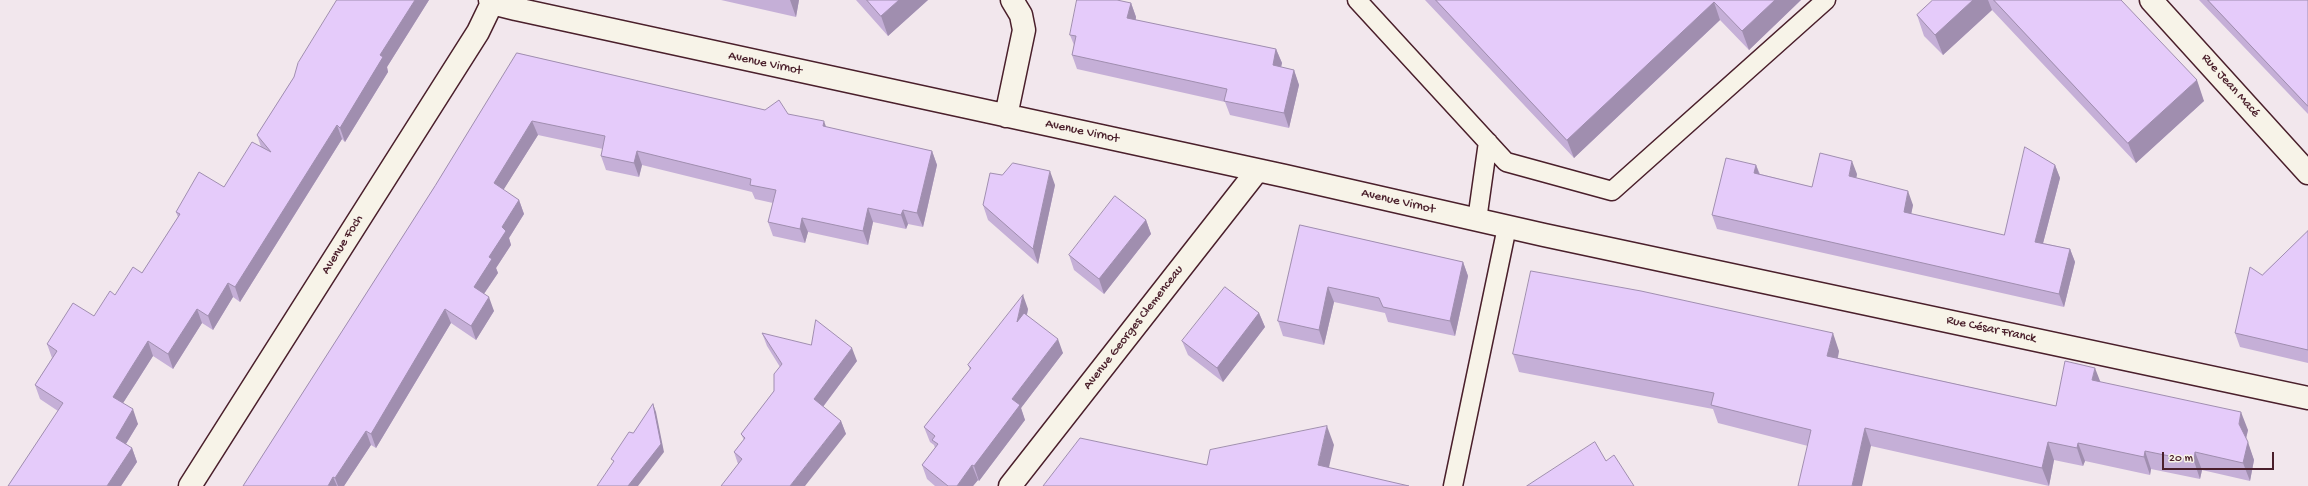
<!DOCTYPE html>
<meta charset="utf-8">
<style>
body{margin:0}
#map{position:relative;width:2308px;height:486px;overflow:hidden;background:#f2e7ed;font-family:"Gochi Hand",sans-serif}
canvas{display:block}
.scale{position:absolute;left:2162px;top:452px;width:112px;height:18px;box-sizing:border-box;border:2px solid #4a1f2b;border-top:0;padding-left:5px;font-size:12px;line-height:14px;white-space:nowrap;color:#4a1f2b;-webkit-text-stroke:3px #f7f3e8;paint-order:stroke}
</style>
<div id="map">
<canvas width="2308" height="486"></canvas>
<div class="scale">20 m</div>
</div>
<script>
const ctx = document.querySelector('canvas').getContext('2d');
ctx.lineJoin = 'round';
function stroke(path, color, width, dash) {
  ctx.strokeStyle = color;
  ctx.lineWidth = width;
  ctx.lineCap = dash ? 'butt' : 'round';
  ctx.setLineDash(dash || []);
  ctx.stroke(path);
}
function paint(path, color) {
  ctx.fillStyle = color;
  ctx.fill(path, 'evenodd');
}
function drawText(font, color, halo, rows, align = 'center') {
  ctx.font = font + ' "Gochi Hand",sans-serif';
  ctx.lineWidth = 4;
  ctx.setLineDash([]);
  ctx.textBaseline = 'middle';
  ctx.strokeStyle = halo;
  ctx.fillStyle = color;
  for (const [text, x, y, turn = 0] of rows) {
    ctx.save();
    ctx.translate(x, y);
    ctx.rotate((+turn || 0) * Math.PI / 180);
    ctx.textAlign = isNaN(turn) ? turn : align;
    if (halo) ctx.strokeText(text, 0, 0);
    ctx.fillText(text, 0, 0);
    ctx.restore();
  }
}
const lane = new Path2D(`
 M1357,0L1506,162L1612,191L1826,0
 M1477,220L1488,142
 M1453,486L1507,227`);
const street = new Path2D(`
 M490,0L492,3L516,9L1285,176L1544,235L2308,398
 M2151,0L2308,173
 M1006,116L1024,30L1021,15L1012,0
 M190,486L478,32L492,3
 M1010,486L1257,171`);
const wall = new Path2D(`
 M337,0H429L387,67L388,72L345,142L342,139L240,302L233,297L213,330L202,323L173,369L153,356L136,383L123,403L138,424L126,444L132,448L137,462L121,486H8L58,411L40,399L35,385L52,358L47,344L94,316L115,295L142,273L178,217L176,212L224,187L261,147L257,135L294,77Z
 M721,0H799L796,17Z
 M856,0H928L888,36Z
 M1425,0H1801L1749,50L1720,20L1574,158Z
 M1933,0H2121L2204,101L2136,163L1992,10L1943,55L1924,36L1917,15Z
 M2199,0H2308V114Z
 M1131,3L1136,17V20L1276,49L1282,63L1281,67L1294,70L1299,85L1289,128L1230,115L1225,102L1077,69L1072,55L1074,45L1070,35Z
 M517,53L765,110L788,114L827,127L932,151L937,165L923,227L908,224L906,229L873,222L868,245L808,232L805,243L773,236L768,222L773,203L755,199L752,192L642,165L639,177L606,170L601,156L603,149L538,135L503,190L519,200L524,214L509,238L511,245L496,268L498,273L484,294L494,311L476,340L451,323L376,448L371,445L344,486H243L435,186Z
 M1756,165L1760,174L1812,187L1857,174L1856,178L1913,205L1911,214L2004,235L2055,165L2060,178L2043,243L2070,249L2075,262L2064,307L1717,229L1712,215Z
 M1055,185L1038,264L988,220L983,205Z
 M1146,220L1151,234L1104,294L1074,270L1069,255Z
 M1300,225L1463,262L1468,276L1455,336L1388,322L1385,313L1334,302L1324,345L1283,336L1278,321Z
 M2308,231V363L2240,347L2235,333L2262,275Z
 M1028,309L1027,315L1063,353L1021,408L1025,420L979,481L978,480L973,486H935L927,479L922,465L935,448L934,445L930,442L924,427L970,370L968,365Z
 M1259,313L1265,327L1223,382L1188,355L1182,341Z
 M762,333L857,361L823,407L841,421L846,434L738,464L734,452L744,440L741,434L774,391L780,367L767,346Z
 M1839,351L1838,358L2056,406L2100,382L2248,430L2246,439L2254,460L2250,481L2202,470L2200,479L2151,469L2150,475L2085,461L2083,466L2054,460L2049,486L1871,446H1808L1718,423L1713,409L1519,372L1513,354Z`);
const shadedWall = new Path2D(`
 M415,0H429L387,67L388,72L345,142L340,128L380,55Z
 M790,0H799L796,17Z
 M899,0H928L888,36L881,16Z
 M1775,0H1801L1749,50L1742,31Z
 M1973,0H1988L1992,10L1943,55L1935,35Z
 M1714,2L1720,20L1574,158L1567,140Z
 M1131,3L1136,17L1133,33L1127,18Z
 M1276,49L1282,63L1278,80L1273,65Z
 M1294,70L1299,85L1289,128L1284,113Z
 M2197,80L2204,101L2136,163L2128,143Z
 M532,121L538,135L499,197L494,183Z
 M824,121L829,135L823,126Z
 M337,125L342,139L240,302L235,287Z
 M637,151L642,165L639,177L634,163Z
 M932,151L937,165L923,227L917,213Z
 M1852,161L1857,174L1854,190L1849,176Z
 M1756,165L1761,179L1754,173Z
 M2055,165L2060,178L2040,255L2035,242Z
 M1050,171L1055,185L1038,264L1033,249Z
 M1908,191L1913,205L1909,225L1904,212Z
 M519,200L524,214L509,238L511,245L496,268L498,273L479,301L474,287L502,227Z
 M868,208L873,222L868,245L863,231Z
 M903,210L908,224L906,229L901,215Z
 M802,218L808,232L805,243L800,229Z
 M1146,220L1151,234L1104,294L1099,279Z
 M2070,249L2075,262L2064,307L2059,294Z
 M1463,262L1468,276L1455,336L1450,321Z
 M228,283L233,297L213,330L208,316Z
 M1328,287L1334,302L1324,345L1319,330Z
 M1023,295L1028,309L1022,337L1017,322Z
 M489,297L494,311L476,340L471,326Z
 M197,309L202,323L173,369L168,354Z
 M445,309L451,323L376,448L371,434Z
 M1259,313L1265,327L1223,382L1217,368Z
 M1833,333L1839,351L1834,374L1827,356Z
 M1058,339L1063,353L1021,408L1025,420L979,481L974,466L1012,399Z
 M148,341L153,356L118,411L113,397Z
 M852,348L857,361L819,412L814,399Z
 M2095,368L2102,386L2092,380Z
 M653,404L656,412L664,452L638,486H628Z
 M133,409L138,424L121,452L116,438Z
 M2241,412L2248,430L2245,442L2239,424Z
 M841,421L846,434L805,486H790Z
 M1327,426L1334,445L1325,485L1318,465Z
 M1865,428L1871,446L1862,486H1852Z
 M366,431L371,445L344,486H338L335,478Z
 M2048,442L2054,460L2049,486L2042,468Z
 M2248,442L2254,460L2250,481L2243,463Z
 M2078,443L2085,461L2083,466L2077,448Z
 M132,448L137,462L121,486H107Z
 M2145,451L2151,469L2150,475L2144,457Z
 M2195,452L2202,470L2200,479L2194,461Z
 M972,465L978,480L973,486H957Z
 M333,477L337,486H328Z`);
const building = new Path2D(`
 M337,0H415L380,55L383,57L340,128L337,125L235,287L228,283L208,316L197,309L168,354L148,341L131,368L113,397L133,409L116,438L132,448L107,486H8L63,403L35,385L57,351L47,344L73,303L94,316L110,291L115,295L133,267L142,273L180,214L176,212L199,172L224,187L252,142L271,152L257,135L294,77L298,63Z
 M867,0H899L881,16Z
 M1077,0H1117L1131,3L1127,18L1276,49L1273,65L1294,70L1284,113L1224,101L1227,89L1072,55L1076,36L1070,35Z
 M1436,0H1775L1742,31L1714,2L1567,140Z
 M1933,0H1973L1935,35L1917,15Z
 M1994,0H2121L2197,80L2128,143Z
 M2208,0H2308V106Z
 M517,53L765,110L779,100L788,114L824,121L823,126L932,151L917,213L903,210L901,215L868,208L863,231L802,218L800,229L768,222L776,190L750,185L751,179L637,151L634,163L601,156L605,136L532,121L494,183L519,200L502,227L506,231L489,257L492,259L474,287L489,297L471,326L445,309L371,434L366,431L335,478L333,477L328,486H243L435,186Z
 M2025,147L2055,165L2035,242L2070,249L2059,294L1712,215L1726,158L1756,165L1754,173L1812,187L1820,153L1852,161L1849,176L1908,191L1904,212L2004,235Z
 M1013,163L1050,171L1033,249L983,205L990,173L1002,175Z
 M1115,196L1146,220L1099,279L1069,255Z
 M1300,225L1463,262L1450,321L1383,307L1379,298L1328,287L1319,330L1278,321Z
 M2308,231V350L2235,333L2250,267L2262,275Z
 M1531,271L1641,291L1833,333L1827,356L2056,406L2065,361L2095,368L2092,380L2241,412L2239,424L2248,442L2243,463L2195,452L2194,461L2145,451L2144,457L2078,443L2077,448L2048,442L2042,468L1865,428L1852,486H1798L1811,430L1711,405L1714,393L1513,354Z
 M1225,287L1259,313L1217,368L1182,341Z
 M1023,295L1017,322L1024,313L1058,339L1012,399L1020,405L974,466L972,465L957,486H948L922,465L938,444L932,440L935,436L924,427L971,368L968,365Z
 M816,320L852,348L814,399L841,421L790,486H721L742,459L734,452L745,438L741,434L774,391V374L782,364L762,333L811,345Z
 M653,404L661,444L628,486H597L614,461L611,459L629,432L633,433Z
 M1327,426L1318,465L1409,486H1043L1080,438L1207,465L1210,450Z
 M1595,442L1606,461L1614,455L1634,486H1527Z`);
const streetNames = [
 ["Avenue Virnot",765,64,12],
 ["Rue Jean Macé",2230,86,48],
 ["Avenue Virnot",1082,132,12],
 ["Avenue Virnot",1398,202,13],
 ["Avenue Foch",343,245,-58],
 ["Avenue Georges Clemenceau",1134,328,-52],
 ["Rue César Franck",1991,330,12]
];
stroke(lane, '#4a1f2b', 21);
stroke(street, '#4a1f2b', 25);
stroke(lane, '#f7f3e8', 18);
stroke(street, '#f7f3e8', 22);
paint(wall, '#c5afd7');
paint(shadedWall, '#a08eaf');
paint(building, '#e5cbfa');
stroke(building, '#a08eaf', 1);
drawText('13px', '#4a1f2b', '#f7f3e8', streetNames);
</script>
